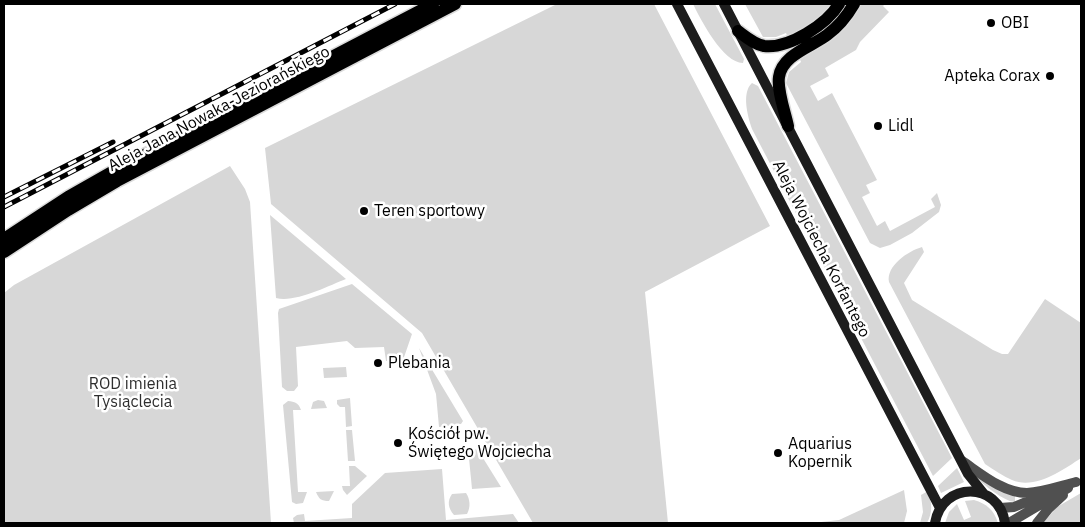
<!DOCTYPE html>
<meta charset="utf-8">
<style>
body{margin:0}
#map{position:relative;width:1085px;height:527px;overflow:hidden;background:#fff;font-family:"IBM Plex Sans",sans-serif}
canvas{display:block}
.frame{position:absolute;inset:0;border:5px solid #000;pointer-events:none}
</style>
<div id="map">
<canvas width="1085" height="527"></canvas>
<div class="frame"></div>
</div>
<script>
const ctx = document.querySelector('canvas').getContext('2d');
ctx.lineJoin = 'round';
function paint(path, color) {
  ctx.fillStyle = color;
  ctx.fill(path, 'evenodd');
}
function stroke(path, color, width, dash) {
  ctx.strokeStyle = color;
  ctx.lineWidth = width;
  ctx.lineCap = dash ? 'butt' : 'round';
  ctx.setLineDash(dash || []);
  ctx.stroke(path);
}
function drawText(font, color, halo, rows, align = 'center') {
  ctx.font = font + ' "IBM Plex Sans",sans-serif';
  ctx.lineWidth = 5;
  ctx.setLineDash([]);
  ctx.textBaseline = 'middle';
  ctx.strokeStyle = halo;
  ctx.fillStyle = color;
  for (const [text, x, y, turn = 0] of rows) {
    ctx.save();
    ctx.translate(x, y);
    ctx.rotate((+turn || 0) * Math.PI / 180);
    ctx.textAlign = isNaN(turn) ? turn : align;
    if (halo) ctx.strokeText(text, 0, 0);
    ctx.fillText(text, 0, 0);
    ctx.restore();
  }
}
const green = new Path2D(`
 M557,4H654L770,226L645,292L668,523H533L422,333L271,204L265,148Z
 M693,4H715L744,59L743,63C723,63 701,20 693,4Z
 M745,4H834L813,24L788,38L786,33L776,37H763Z
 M860,4H885L883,6L889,12L860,42L856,50L825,68L829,76L810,86L818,101L832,93L877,180L866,185L870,193L862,197L877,226L885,221L890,231L935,207L931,199L937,193L941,205L939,212L912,233L890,245L880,248L870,243L786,83L789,72L801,62L799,57Z
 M752,83L758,86L952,458L933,476L752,129C748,117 741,93 752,83Z
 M230,166L245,189L250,202L271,523H4V293L14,285Z
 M270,215L346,279C328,286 295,303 276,298Z
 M922,247L924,252L904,283L912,300L993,350L1002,354H1008L1045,299L1081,323V458C1063,470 1035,490 1012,480C1003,476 994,470 985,464L889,282C886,266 908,251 922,247Z
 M352,284L412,334L402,363L398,360L386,361L384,347L355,348L347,341L296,347L298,386L294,391H287L282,387L278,313L279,309Z
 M419,348L463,421L461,424L439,427L436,394Z
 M346,367L347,377L324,378L323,368Z
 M350,398L352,426L346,427L345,407H340L337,404V400Z
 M318,400L324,401L327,408L311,409L313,402Z
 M288,401C295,402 298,402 301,410H293L298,492H307L303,503L296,504L292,502L283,405Z
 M346,430H352L355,461H348Z
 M468,448L478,450L501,487L472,489Z
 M349,466H355L367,476L347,495L343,490L342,486H350Z
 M957,468L964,482L941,493L938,486Z
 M442,469L446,520L513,514L519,523H294L293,518L297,515L304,514L305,521L352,518V504L385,473Z
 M975,476L1015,496V502C1005,502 982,484 975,476Z
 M904,490L907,511L904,523H812L839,520Z
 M334,491L329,501C321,501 319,499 316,492Z
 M928,491C932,503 933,512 927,523H920L923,512L921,495Z
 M466,493C470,499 471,507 467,514L454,515C448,508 447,501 452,494Z
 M1081,493V523H1043L1057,507Z
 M974,500C987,504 994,510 998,523H945L949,512L957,504L964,520L971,517L965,501Z`);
const tertiary = new Path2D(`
 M962,461C980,473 1003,493 1027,493C1043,492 1060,486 1076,482
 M1000,508L1014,507L1045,494
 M1009,523L1068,488
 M1037,523L1049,508L1063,495`);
const secondary = new Path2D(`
 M677,4L940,508
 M724,4L968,474L984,494
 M935,523C942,481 999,481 1005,523`);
const primary = new Path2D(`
 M738,31C746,37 754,44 764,46C789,49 827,24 839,4
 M788,126C785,112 777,90 779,77C782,55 811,47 827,35C838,27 847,16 854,4
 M4,239L68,197L112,172L433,4
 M4,252L68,210L117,181L455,4`);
const rail = new Path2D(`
 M4,197L113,142
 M4,207L395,4`);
const markers = [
 [991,23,5,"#000"],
 [1050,76,5,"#000"],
 [878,126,5,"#000"],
 [364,211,5,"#000"],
 [378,363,5,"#000"],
 [398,443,5,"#000"],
 [778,453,5,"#000"]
];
const poiNames = [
 ["OBI",1001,23],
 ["Apteka Corax",1040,76,"right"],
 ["Lidl",888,126],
 ["Teren sportowy",374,211],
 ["Plebania",388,363],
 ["Kościół pw.",408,434],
 ["Świętego Wojciecha",408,452],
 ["Aquarius",788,444],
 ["Kopernik",788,462]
];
const streetNames = [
 ["Aleja Jana Nowaka-Jeziorańskiego",219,109,-28],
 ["Aleja Wojciecha Korfantego",821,249,63]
];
const parkNames = [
 ["ROD imienia",133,384],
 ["Tysiąclecia",133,402]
];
paint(green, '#d7d7d7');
stroke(primary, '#dbdbdb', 15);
stroke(tertiary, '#505050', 10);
stroke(secondary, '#1d1d1d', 10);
stroke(primary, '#000', 12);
stroke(rail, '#000', 5);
stroke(rail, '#fff', 3, [9]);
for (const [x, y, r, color] of markers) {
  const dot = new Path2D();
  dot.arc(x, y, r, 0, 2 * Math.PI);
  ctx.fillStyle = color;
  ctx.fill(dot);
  stroke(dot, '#fff', 2);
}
drawText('16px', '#000', '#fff', poiNames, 'left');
drawText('16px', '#000', '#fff', streetNames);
drawText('16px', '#2e2e2e', '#fff', parkNames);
</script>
